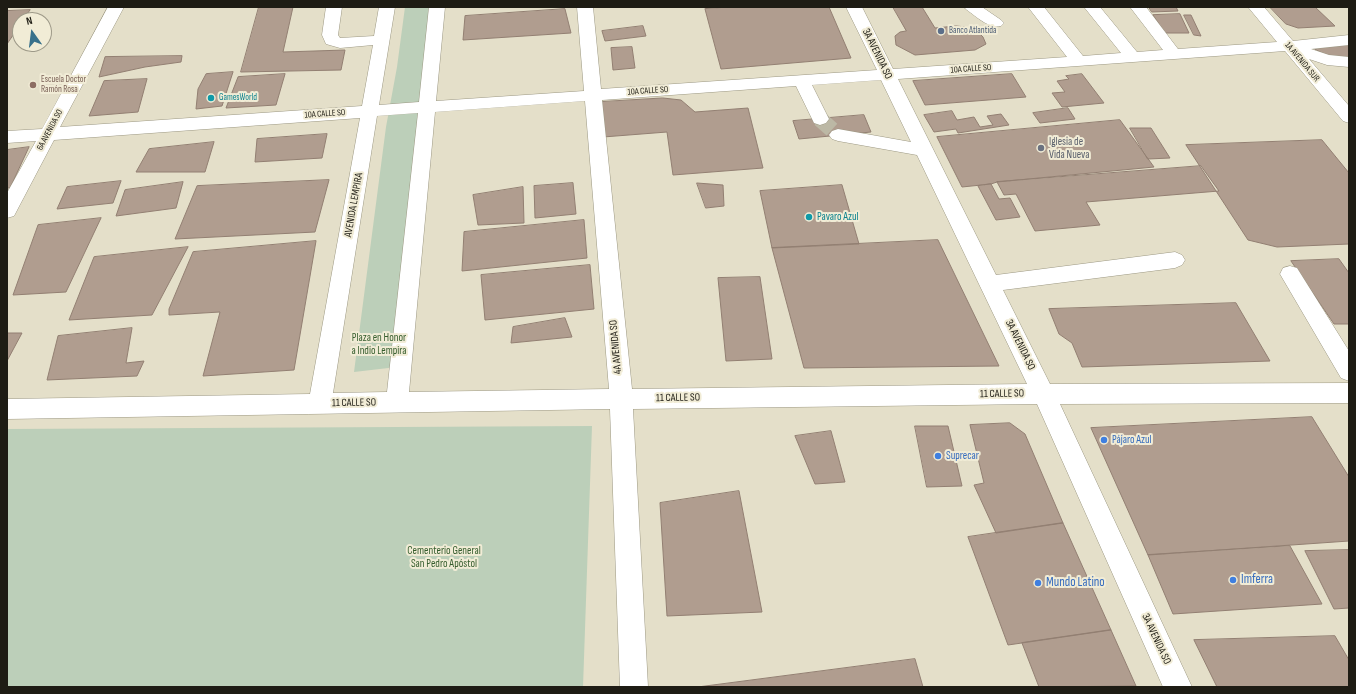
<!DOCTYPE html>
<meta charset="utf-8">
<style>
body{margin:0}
#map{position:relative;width:1356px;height:694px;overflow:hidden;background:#e4dfc9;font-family:"Sofia Sans Condensed",sans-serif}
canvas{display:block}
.frame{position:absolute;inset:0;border:8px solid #1e1c14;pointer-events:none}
.north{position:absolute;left:12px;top:12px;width:40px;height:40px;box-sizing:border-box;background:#f1ecd6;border:1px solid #9d9988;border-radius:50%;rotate:346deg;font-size:11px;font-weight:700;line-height:16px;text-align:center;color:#1e1c14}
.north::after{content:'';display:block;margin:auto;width:14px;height:18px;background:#39718b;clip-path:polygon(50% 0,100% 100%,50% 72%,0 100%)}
</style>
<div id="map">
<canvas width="1356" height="694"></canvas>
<div class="frame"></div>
<div class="north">N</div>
</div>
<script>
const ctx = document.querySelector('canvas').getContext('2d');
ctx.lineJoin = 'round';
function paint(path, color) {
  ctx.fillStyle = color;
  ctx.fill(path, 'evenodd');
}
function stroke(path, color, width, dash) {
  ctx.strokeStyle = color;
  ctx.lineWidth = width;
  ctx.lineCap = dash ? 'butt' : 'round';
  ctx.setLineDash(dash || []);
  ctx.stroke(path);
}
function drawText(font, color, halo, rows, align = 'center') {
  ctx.font = font + ' "Sofia Sans Condensed",sans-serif';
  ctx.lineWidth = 4;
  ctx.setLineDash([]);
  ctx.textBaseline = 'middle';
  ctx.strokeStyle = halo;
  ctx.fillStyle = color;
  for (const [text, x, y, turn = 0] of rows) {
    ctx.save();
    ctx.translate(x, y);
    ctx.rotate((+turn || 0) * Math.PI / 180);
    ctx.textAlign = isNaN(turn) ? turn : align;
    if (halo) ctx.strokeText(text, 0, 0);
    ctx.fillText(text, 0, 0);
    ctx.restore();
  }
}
const green = new Path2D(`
 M405,7H436L397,367L354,372L386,127L397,67Z
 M592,426L583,687H7V429Z`);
const building = new Path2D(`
 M259,7H293L283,52L345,50L341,70L241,72Z
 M729,7H829L851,58L721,69L705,9Z
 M893,7H922L935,28L956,26L966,27L977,31L983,37L986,44L975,50L915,55L896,45L895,36L900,32L906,31Z
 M1149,7H1176L1178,11L1152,12Z
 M1270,7H1315L1335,26L1298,28L1286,24Z
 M565,9L571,33L463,40L465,16Z
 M30,10L23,20H20V25L7,44V11Z
 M1180,14L1189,33H1165L1153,15Z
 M1184,15H1191L1201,36L1194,35Z
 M643,26L646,36L605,41L602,31Z
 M1349,45V59L1327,56L1313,48Z
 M632,47L635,68L613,70L611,48Z
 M182,56L181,62L145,67L99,77L105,57Z
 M233,72L222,106L196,109L198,89L206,74Z
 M285,74L276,105L226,108L238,77Z
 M1012,74L1026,97L925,105L913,81Z
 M1082,74L1104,103L1062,107L1052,93L1065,92L1057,81L1069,79L1066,76Z
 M147,79L138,112L89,116L104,81Z
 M663,98L681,100L695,112L748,108L763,168L673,175L667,132L603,137L601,102Z
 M1068,108L1075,119L1040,123L1033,113Z
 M952,111L957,120L974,117L980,127L993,125L987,116L1001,114L1009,125L958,133L956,129L934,132L924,115Z
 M864,115L871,132L799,139L793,121Z
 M1120,120L1154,167L997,182L991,184L962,187L937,137Z
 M1130,128H1151L1170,158L1148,159Z
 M327,134L322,158L255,162L257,139Z
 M1322,140L1349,173V244L1277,247L1248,240L1186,145Z
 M214,142L205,172H136L149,149Z
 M29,147L10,188H7V150Z
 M1201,166L1219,191L1086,202L1100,225L1035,231L1016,194L1004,195L997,182Z
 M329,180L315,232L175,239L197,186Z
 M121,181L113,203L57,209L67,187Z
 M183,182L176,208L116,216L125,190Z
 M573,183L576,214L535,218L534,186Z
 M697,183L723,185L724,206L706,208Z
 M991,184L999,199L1010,198L1020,217L996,220L978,186Z
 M842,185L859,244L772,248L760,191Z
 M523,187L524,223L478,225L473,195Z
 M101,218L66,292L13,295L38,225Z
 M584,220L587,258L462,271L464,232Z
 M938,240L999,366L804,368L772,248Z
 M316,241L294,370L203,376L220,312L169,315V309L193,252Z
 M188,247L152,315L69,320L94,257Z
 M1339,259L1349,273V324H1334L1291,261Z
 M590,265L594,309L485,320L481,275Z
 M760,277L772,359L726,361L718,278Z
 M1236,303L1270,361L1082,367L1072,343L1059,334L1049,309Z
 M565,318L572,337L511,343L513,327Z
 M132,328L126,363L144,361L137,376L47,380L58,336Z
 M7,333H22L7,361Z
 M1312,417L1349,477V541L1148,555L1091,428Z
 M1010,423L1025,434L1063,523L996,533L974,485L984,483L970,425Z
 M915,426H948L962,486L927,487Z
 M831,431L845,482L815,484L795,436Z
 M739,491L762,612L667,616L660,503Z
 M1063,523L1111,630L1008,645L968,537Z
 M1290,546L1322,604L1173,614L1148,555Z
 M1349,550V608L1334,609L1305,551Z
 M1111,630L1136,686L1039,687L1022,643Z
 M1335,636L1349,660V687H1217L1194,640Z
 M915,659L923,687H698Z`);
const minorTunnel = new Path2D(`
 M820,119L838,135`);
const minor = new Path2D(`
 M108,7H124L60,127L362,106L373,45L340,48L326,44L322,35L326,7H342L338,35L340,38L374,36L379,7H395L379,105L419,102L429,7H445L436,101L584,91L577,7H593L601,89L877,70L846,7H862L893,69L1067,57L1028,7H1044L1083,56L1121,53L1084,7H1100L1137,52L1163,50L1130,7H1146L1178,49L1277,42L1248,7H1264L1293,41L1349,35V45L1311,49L1329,55L1349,57V67L1327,65L1309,59L1349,106V123L1343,121L1285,51L898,79L996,275L1175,252L1182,255L1185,260L1182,265L1175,268L1003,290L1050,384L1349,383V403L1060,404L1192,687H1163L1037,404L633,409L648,687H620L610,409L7,419V399L310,394L360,118L54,140L14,216L7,218V193L36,141L7,143V131L42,129ZM881,80L911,142L838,129L832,131L829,135L832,139L838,141L917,155L1027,384L632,389L602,100L796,86L814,123L820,125L826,123L829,119L812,85ZM585,101L609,389L409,392L435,112ZM418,113L387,392L333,393L377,116Z
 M964,7H982L1001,20L1004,23L1001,26C989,29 977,17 967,10Z
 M1290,266L1297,268L1349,351V381L1341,378L1280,274L1283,268Z`);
const markers = [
 [941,31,4,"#5c6f8a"],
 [33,85,4,"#8d6e63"],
 [211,98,4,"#0f9aa8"],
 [1041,148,4,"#6b7280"],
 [809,217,4,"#0f9aa8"],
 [1104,440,4,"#3f7fe0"],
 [938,456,4,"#3f7fe0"],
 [1233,580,4,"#3f7fe0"],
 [1038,583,4,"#3f7fe0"]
];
const farServicenames = [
 ["Banco Atlantida",949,31]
];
const farStreetnames = [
 ["1A AVENIDA SUR",1302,62,50],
 ["10A CALLE SO",971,69,-4],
 ["10A CALLE SO",648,91,-4],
 ["10A CALLE SO",325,114,-4],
 ["6A AVENIDA SO",50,130,-62]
];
const farEducationnames = [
 ["Escuela Doctor",41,80],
 ["Ramón Rosa",41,90]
];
const farCulturenames = [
 ["GamesWorld",219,98]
];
const streetNames = [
 ["3A AVENIDA SO",877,54,64],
 ["AVENIDA LEMPIRA",354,205,-80],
 ["3A AVENIDA SO",1020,345,64],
 ["4A AVENIDA SO",616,347,-95],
 ["11 CALLE SO",1002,394,-1],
 ["11 CALLE SO",678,398,-1],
 ["11 CALLE SO",354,403,-1],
 ["3A AVENIDA SO",1156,639,65]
];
const worshipNames = [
 ["Iglesia de",1049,142],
 ["Vida Nueva",1049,155]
];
const cultureNames = [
 ["Pavaro Azul",817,217]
];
const parkNames = [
 ["Plaza en Honor",379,338],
 ["a Indio Lempira",379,351],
 ["Cementerio General",444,551],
 ["San Pedro Apóstol",444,564]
];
const shopNames = [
 ["Pájaro Azul",1112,440],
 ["Suprecar",946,456]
];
const nearShopnames = [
 ["Imferra",1241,580],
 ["Mundo Latino",1046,583]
];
paint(green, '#bccfb9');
paint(building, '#b09d8f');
stroke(building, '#927f72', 1);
stroke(minorTunnel, '#bcb8a5', 16, [16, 8]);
stroke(minor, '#9c9883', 1);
paint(minor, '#fff');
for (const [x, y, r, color] of markers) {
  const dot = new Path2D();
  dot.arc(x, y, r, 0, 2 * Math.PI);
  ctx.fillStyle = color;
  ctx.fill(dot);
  stroke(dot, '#f1ecd6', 1.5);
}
drawText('9px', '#4e5e75', '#f1ecd6', farServicenames, 'left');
drawText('9px', '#1e1c14', '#f1ecd6', farStreetnames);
drawText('9px', '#785e54', '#f1ecd6', farEducationnames, 'left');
drawText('9px', '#0d838f', '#f1ecd6', farCulturenames, 'left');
drawText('11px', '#1e1c14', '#f1ecd6', streetNames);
drawText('11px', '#5b616d', '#f1ecd6', worshipNames, 'left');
drawText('11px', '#0d838f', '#f1ecd6', cultureNames, 'left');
drawText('11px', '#355d2d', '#f1ecd6', parkNames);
drawText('11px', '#366cbe', '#f1ecd6', shopNames, 'left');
drawText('13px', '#366cbe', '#f1ecd6', nearShopnames, 'left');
</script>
